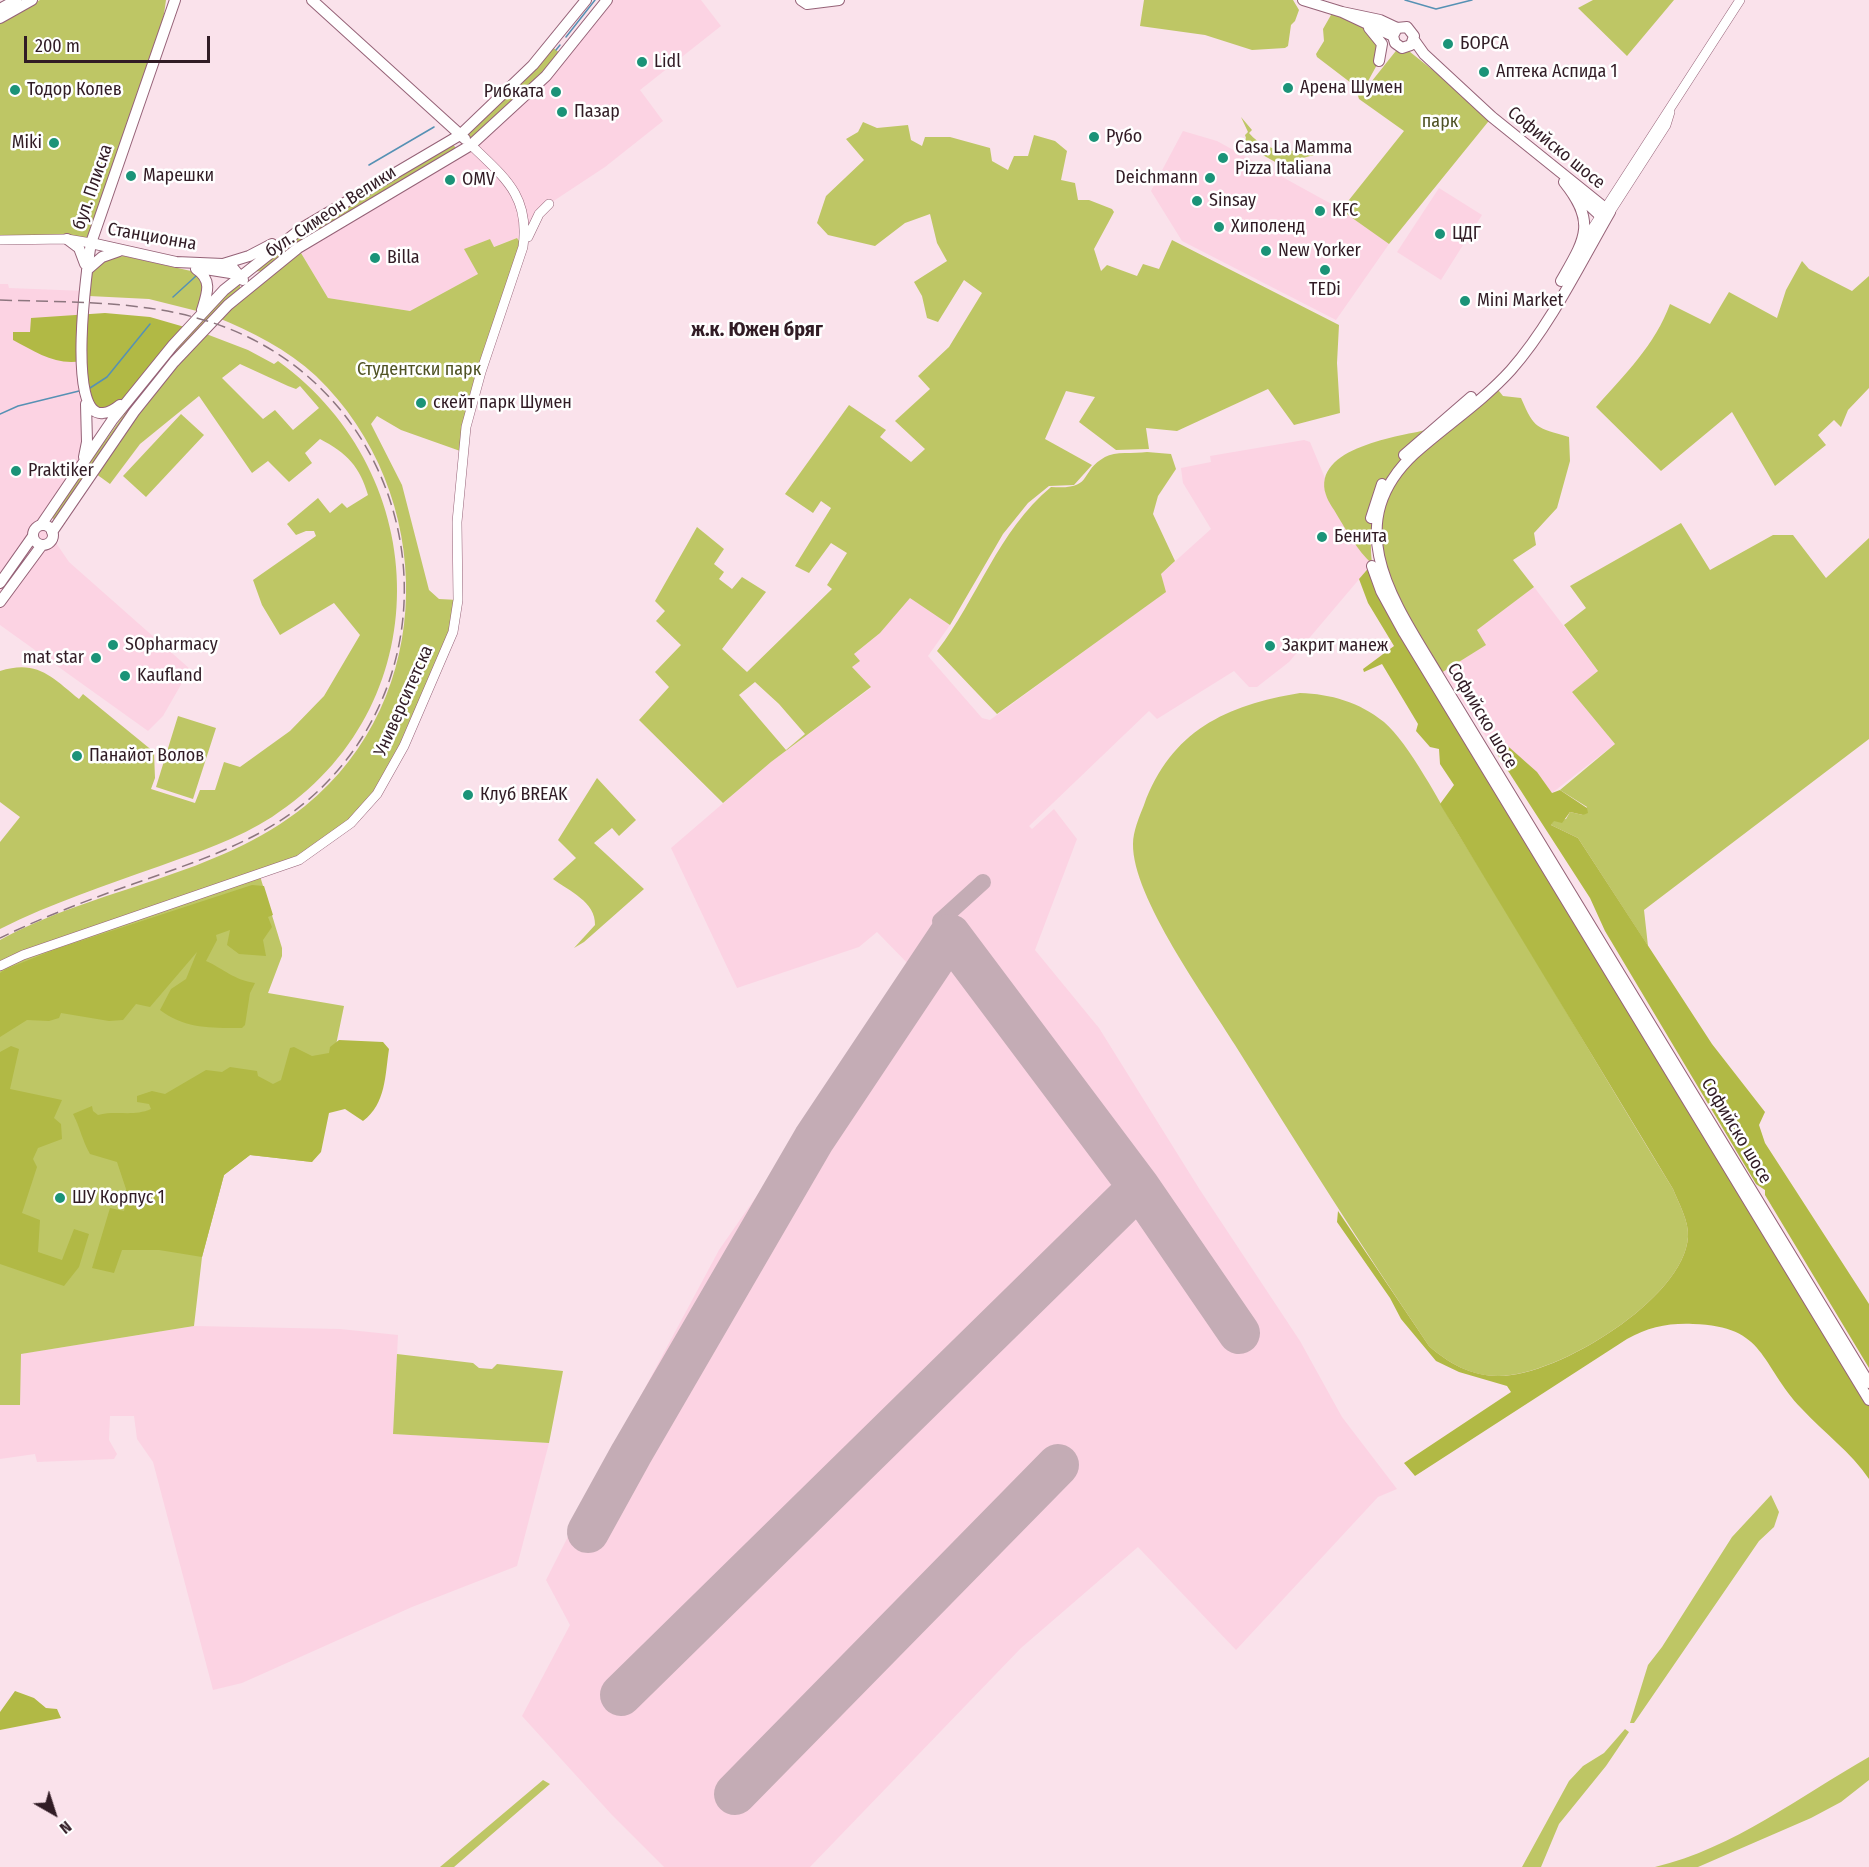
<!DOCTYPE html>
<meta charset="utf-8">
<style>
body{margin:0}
#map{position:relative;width:1869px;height:1867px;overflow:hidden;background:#fae2eb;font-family:"Fira Sans Condensed",sans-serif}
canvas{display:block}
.north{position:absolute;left:24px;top:1783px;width:60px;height:60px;-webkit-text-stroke:4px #fff;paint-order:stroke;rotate:141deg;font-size:16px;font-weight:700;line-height:24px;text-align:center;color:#311c25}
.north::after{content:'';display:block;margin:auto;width:21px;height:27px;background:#311c25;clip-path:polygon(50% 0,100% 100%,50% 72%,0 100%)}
.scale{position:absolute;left:24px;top:36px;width:186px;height:27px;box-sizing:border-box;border:3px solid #311c25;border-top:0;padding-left:8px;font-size:18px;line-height:21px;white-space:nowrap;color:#311c25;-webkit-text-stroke:4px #fff;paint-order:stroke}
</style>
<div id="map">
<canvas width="1869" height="1867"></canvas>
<div class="north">N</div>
<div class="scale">200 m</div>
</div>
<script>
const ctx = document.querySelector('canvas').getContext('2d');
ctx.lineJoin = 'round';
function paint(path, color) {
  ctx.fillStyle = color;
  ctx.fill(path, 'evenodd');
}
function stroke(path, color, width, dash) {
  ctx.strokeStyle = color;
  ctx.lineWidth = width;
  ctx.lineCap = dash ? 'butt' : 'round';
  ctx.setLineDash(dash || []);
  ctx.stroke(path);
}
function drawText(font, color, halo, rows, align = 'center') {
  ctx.font = font + ' "Fira Sans Condensed",sans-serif';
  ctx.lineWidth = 5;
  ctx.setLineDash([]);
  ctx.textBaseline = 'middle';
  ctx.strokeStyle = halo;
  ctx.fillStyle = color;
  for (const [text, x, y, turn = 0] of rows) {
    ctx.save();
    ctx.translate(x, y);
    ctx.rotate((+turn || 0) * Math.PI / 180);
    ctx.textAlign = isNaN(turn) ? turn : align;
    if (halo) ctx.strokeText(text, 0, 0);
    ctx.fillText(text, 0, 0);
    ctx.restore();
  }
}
const built = new Path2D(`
 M607,0H701L721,26L640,90L663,121L605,167L549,204L523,247L517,238L493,247L490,239L465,250L478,274L410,311L328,298L298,248L458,154L507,114Z
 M1183,131L1217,141L1306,190L1346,212L1389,244L1336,320L1182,241L1151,191Z
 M1439,188L1482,215L1441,280L1397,252Z
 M0,284H8L9,288L85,291L86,452L41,525L49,527L52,537L69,562L190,669L163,716L148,731L0,625Z
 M1304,440L1310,442L1325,478L1326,495L1372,564L1289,662L1257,687H1249L1234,671L1157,719L1149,711L1029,826L1032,829L1054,809L1077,839L1035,950L1099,1028L1200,1190L1300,1341L1342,1417L1397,1489L1378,1497L1236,1650L1138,1547L1021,1648L810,1867H664L612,1815L522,1716L570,1625L546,1580L617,1440L719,1250L914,970L877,932L859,947L737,988L671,848L771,762L871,688L852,667L854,654L880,633L910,597L950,625L928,656L982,718L990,720L1165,592L1161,574L1211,529L1183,483L1181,468L1211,462L1210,456Z
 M1534,587L1598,671L1573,692L1615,744L1552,793L1525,761L1515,755L1502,740L1492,746L1443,672L1485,645L1477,630Z
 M194,1326L340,1329L398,1335L393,1434L549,1443L517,1566L412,1607L242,1683L213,1690L153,1462L137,1439L134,1416H110L109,1440L117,1454L114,1459L37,1462L35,1454L0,1459V1405L20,1404V1354Z`);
const green = new Path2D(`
 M40,0H166L163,21L88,238L0,237V21Z
 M1144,0H1293L1299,10L1295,21L1291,25L1288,46L1285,48L1252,50L1205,35L1140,26Z
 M1593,0H1674L1627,56L1578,8Z
 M1330,9L1359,20L1380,40L1379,61L1360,96L1399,47L1405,48L1492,117L1389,244L1341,210L1404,131L1359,99L1355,86L1317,57L1316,54L1324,41L1323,29L1331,15Z
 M550,45L562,55L471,145L460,135Z
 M1241,117L1252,130L1249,133C1261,148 1283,153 1302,150L1303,144L1318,141L1322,148L1321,153L1303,158L1295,173L1243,144L1246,138L1245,135L1248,132Z
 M863,122L877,128L908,125L911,140L922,146L925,137H950L990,148L992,161L1008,170L1014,156H1028L1034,135L1055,141L1067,151L1061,180L1075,183L1078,200H1089L1112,209L1114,212L1094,249L1101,271L1107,265L1137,276L1143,264L1159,269L1172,240L1339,325L1337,363L1340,413L1294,425L1268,389L1177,431L1146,428L1149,449L1116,450L1079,422L1095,397L1066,391L1045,439L1092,465L1074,485L1049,486L1028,503L1003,534L950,625L910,598L880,633L854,654L860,661L852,667L871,687L771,762L723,803L639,720L669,687L655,672L681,645L656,621L665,611L655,601L697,527L724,549L714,564L724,572L719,579L732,589L742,577L766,592L722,649L747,672L832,589L827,585L847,553L831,543L809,573L795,566L831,508L821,501L813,513L785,494L849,405L886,430L880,437L911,462L925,449L895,421L930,389L918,376L949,347L982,293L964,280L938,322L927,318L922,296L914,282L947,261L937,243L930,214L905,223L875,246L828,235L817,223L826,196L864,160L846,139L858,132ZM755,682L779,704L805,734L786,750L739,695Z
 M452,143L458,151L262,271L250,272L302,230Z
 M517,238L523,247L495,328L463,452L401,430L377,416L371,424L402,485L429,590L439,599L458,600L455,623L387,779L335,837L260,876L282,948V956L268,993L344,1006L312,1162L250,1155L224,1175L202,1257L194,1326L21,1354L20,1405H0V940C97,887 217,877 305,806C438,699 438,493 316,376C288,350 251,331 216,317L201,332L248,350L274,364L278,361C436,475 440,709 272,817C238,839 198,852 160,866C106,885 52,903 0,929V842L20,817L0,802V671C37,659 52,677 79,699L83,694L154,752L155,778L151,789L195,803L200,790H215L224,762L240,767L290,731L324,696L360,635L334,603L280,635L262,605L253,580L316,536L314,531H306L296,535L287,524L318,498L330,513L342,503L347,508L368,495C360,467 347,453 320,439L305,453L312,463L289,482L268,461L252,473L199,396L140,444L110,484L92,471L124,422L54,519L50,517L165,358L240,280V292L298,248L328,298L410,311L478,274L464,249L490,239L494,247ZM240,364L288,386L296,389L300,386L319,408L293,430L275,410L263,419L222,378Z
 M124,256L191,271L202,278L205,291L197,311L149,299L89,296C90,268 94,259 124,256Z
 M1802,261L1809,269L1852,291L1869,276V388L1848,410L1841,427L1834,420L1818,435L1826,445L1775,486L1732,412L1661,471L1596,407C1625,374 1655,345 1670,304L1710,324L1729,292L1777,318L1786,290Z
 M1495,386L1503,396L1521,398C1535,430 1536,427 1569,437L1570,461L1557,508L1534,533L1536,545L1513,560L1534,587L1477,630L1486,645L1438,675L1387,588L1378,519L1393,479Z
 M181,414L204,435L146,497L123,476Z
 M1431,429C1385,471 1366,501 1372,564C1357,550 1348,533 1337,515C1334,509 1328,502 1326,495C1311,447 1401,436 1431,429Z
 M1147,452L1171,454L1176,469L1158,496L1153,514L1175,561L1161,574L1166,592L997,714L937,651C978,598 998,531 1051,487C1095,490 1078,472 1105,457C1115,451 1134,454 1147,452Z
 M1681,523L1710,570L1773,535H1793L1826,578L1869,538V739L1644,910L1648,946L1578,838L1551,825L1553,821L1566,819L1570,812L1583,815L1587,807L1560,790L1615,744L1572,692L1598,671L1564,625L1586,608L1570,586Z
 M1300,693C1331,694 1359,702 1384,722C1409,743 1441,805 1459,835C1532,952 1601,1072 1673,1189C1679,1204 1689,1221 1688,1237C1684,1299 1556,1377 1498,1376C1471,1376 1448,1363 1429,1346C1362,1247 1298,1146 1235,1045C1207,999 1132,897 1133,844C1133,832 1139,817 1144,805C1171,731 1226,705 1300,693Z
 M178,716L216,728L193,799L156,787Z
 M597,778L636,820L619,836L612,828L594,843L644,889L584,942L574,948L595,925C596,902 569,891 553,879L576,858L558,840Z
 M397,1354L473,1363L479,1368L492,1369L497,1364L563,1371L549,1443L393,1434Z
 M1771,1495L1779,1512L1774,1527L1759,1541L1634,1723H1630L1648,1665L1662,1647L1732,1537Z
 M1625,1729L1629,1732L1606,1766L1559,1824L1541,1867H1522L1569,1781L1583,1766L1604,1753Z
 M1869,1757V1780L1841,1802L1811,1818L1698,1867H1655C1734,1848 1800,1796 1869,1757Z
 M543,1780L550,1784L454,1867H440Z`);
const forest = new Path2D(`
 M105,313L150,317L188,328L116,408L91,411L82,361C56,366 36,352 13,340V332H30L31,318Z
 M1372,564L1869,1400V1479C1851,1452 1824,1433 1802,1409C1759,1364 1767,1326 1693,1324C1668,1323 1649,1327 1627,1339L1415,1476L1404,1463L1511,1392L1507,1386L1459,1372L1436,1361L1401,1319L1390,1298L1337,1222L1338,1211L1429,1346C1448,1363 1471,1376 1499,1376C1556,1377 1684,1299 1688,1237C1689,1221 1679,1204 1673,1189L1440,804L1454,785L1440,764L1439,749L1430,747L1416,731L1418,724L1382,664L1364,672L1363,669L1394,646L1368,603L1359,579Z
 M1501,740L1537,772L1552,793L1560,790L1587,808L1588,813L1583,815L1570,812L1562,823L1554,821L1551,825L1578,838L1712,1044L1765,1112L1759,1125L1765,1143L1869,1304V1368L1765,1195V1190L1756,1184L1605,931L1590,898L1492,746Z
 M252,885L264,886L273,915L268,917L272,927L263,940L266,956L239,954L227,945L230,930L216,935L217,940L206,961C224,969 234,980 255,983L250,993L245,1025L242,1028C211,1028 185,1029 160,1010L171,989L186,979L197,952L150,1007L136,1004L123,1020L109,1021L61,1013L59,1018L49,1021L27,1020L0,1037V973L6,969L56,949Z
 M339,1040L383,1042L389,1049C385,1075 386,1104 363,1121L345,1109L329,1113L321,1152L312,1162L250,1155L224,1175L202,1257L159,1250H122L114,1273L92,1268L110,1208L124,1211L127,1200L126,1189L117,1162L90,1154C82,1140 80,1127 73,1114L92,1106L93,1111L98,1115C117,1110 133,1117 151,1109L149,1104L137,1102V1096L152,1091L165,1094L206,1070L222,1072L230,1067L257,1071L258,1076L273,1084L281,1080L290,1048L294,1047L312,1056L329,1053L330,1047Z
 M11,1046L19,1049L10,1089L62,1100L54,1118L61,1124L62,1139L38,1148L33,1159L37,1167L22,1213L40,1220L38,1252L62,1260L74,1229L89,1234L79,1267L64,1286L0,1264V1052Z
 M15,1691L34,1698L46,1708L57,1709L61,1718L0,1730V1712Z`);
const stream = new Path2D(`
 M1405,0L1436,9L1472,0
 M566,37L595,0
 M556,50L560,45
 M369,165L434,127
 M173,297L196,276
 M90,388L107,377L150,324
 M0,414L18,406L79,391`);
const taxiway = new Path2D(`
 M950,935L940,921L983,882`);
const runway = new Path2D(`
 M588,1532L631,1454L814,1139L950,935L1139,1187L1239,1333
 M621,1695L1139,1187
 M735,1794L1058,1465`);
const tertiary = new Path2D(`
 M1610,212L1666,125L1670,112
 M528,237L539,214L549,204
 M0,240L67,239L91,243
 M1583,243L1740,0
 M0,966L23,955L299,860L351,823L377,794L404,746L453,632L458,600L457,522L466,427L481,372L523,247C530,196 505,178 471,145`);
const secondary = new Path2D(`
 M312,0L465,139
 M801,0L807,4L839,0
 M1303,0L1342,12L1393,36
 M0,9L16,0
 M1342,12L1380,20L1397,28L1407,27L1414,36L1411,45L1402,48L1395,43L1393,36L1397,28
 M0,18L32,0
 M1369,28L1382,44L1379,61
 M1414,40L1424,54L1492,117L1610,212C1580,264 1550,326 1511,370C1482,402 1445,426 1414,454C1337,526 1396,605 1438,675L1869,1383
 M1580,197L1605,220
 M67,239L79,248L85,264
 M91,243L176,262L223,264L233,268L243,280
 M223,264L249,256L272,244
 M199,268L243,275
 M196,269C213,280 207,294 202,310
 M87,270L102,257L119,251
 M1561,281C1585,239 1597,223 1564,182
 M120,405C115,409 110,413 103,413C66,418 87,266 91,243L175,0
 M1404,455L1471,397
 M84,457L87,442L86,404
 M1371,518L1382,484
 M41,525L113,419L173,345L224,290L302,228L460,135L533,65L586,0
 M33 535a10 10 0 1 1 20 0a10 10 0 1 1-20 0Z
 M52,532L134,412L174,362L228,305L298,248L471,145L546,76L607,0
 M1372,566L1381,591L1404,633L1869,1400
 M0,583L33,536
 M0,602L42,545`);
const rail = new Path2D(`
 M0,300C85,303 169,299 248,337C422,422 459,659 317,792C266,840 198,861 133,884C88,900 43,917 0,938`);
const markers = [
 [1448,44,6,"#1b9378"],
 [642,62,6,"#1b9378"],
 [1484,72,6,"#1b9378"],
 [1288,88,6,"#1b9378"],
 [15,90,6,"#1b9378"],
 [556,92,6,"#1b9378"],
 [562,112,6,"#1b9378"],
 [1094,137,6,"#1b9378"],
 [54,143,6,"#1b9378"],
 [1223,158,6,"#1b9378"],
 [131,176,6,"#1b9378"],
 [1210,178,6,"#1b9378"],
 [450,180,6,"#1b9378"],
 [1197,201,6,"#1b9378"],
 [1320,211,6,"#1b9378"],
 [1219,227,6,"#1b9378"],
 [1440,234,6,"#1b9378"],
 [1266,251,6,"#1b9378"],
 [375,258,6,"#1b9378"],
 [1325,270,6,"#1b9378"],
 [1465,301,6,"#1b9378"],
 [421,403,6,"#1b9378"],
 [16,471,6,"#1b9378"],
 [1322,537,6,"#1b9378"],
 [113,645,6,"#1b9378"],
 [1270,646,6,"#1b9378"],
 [96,658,6,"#1b9378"],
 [125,676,6,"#1b9378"],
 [77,756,6,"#1b9378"],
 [468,795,6,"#1b9378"],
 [60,1198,6,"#1b9378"]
];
const poiNames = [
 ["БОРСА",1460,44],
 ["Lidl",654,62],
 ["Аптека Аспида 1",1496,72],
 ["Арена Шумен",1300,88],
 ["Тодор Колев",27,90],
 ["Рибката",544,92,"right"],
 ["Пазар",574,112],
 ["Рубо",1106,137],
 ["Miki",42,143,"right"],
 ["Casa La Mamma",1235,148],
 ["Pizza Italiana",1235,169],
 ["Марешки",143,176],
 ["Deichmann",1198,178,"right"],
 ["OMV",462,180],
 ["Sinsay",1209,201],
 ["KFC",1332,211],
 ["Хиполенд",1231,227],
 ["ЦДГ",1452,234],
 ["New Yorker",1278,251],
 ["Billa",387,258],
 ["TEDi",1325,290,"center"],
 ["Mini Market",1477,301],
 ["скейт парк Шумен",433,403],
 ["Praktiker",28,471],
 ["Бенита",1334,537],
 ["SOpharmacy",125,645],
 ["Закрит манеж",1282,646],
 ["mat star",84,658,"right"],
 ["Kaufland",137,676],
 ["Панайот Волов",89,756],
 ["Клуб BREAK",480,795],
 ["ШУ Корпус 1",72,1198]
];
const parkNames = [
 ["парк",1440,122],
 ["Студентски парк",419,370]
];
const streetNames = [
 ["Софийско шосе",1556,148,39],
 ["бул. Плиска",93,187,-71],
 ["бул. Симеон Велики",331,212,-33],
 ["Станционна",152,237,10],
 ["Университетска",404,701,-66],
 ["Софийско шосе",1482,716,59],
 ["Софийско шосе",1736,1131,59]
];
const neighbourhoodNames = [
 ["ж.к. Южен бряг",757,330]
];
paint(built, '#fcd3e3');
paint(green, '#bec665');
paint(forest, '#b1b945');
stroke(stream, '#5691b4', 1.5);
stroke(taxiway, '#c4acb5', 16);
stroke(runway, '#c4acb5', 42);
stroke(tertiary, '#956277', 10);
stroke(secondary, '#956277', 12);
stroke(tertiary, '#fff', 9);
stroke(secondary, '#fff', 10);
stroke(rail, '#8d767f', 1.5, [12, 6]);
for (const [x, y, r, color] of markers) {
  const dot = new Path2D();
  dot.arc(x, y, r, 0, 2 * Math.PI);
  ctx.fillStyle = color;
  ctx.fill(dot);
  stroke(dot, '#fff', 2);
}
drawText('18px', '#311c25', '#fff', poiNames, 'left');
drawText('18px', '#4f5224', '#fff', parkNames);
drawText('18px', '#311c25', '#fff', streetNames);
drawText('bold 20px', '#311c25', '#fff', neighbourhoodNames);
</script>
